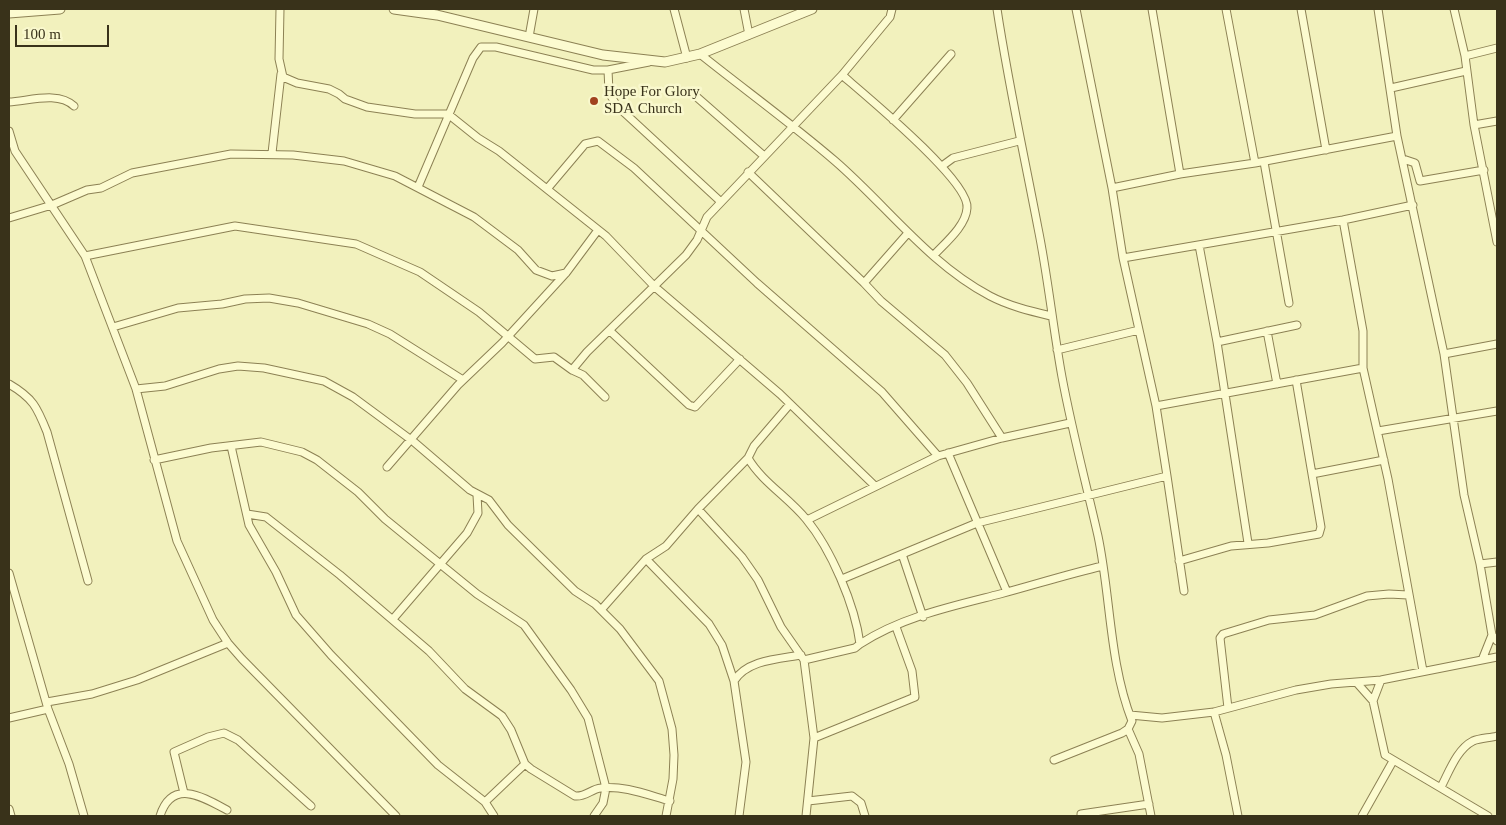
<!DOCTYPE html>
<style>
body{margin:0}
#map{position:relative;width:1506px;height:825px;overflow:hidden;background:#f2f1bd;font-family:Georgia,serif}
canvas{display:block}
.frame{position:absolute;inset:0;border:10px solid #39321a;pointer-events:none}
.scale{position:absolute;left:15px;top:25px;width:94px;height:22px;box-sizing:border-box;border:2px solid #39321a;border-top:0;padding-left:6px;font-size:15px;line-height:18px;white-space:nowrap;color:#39321a;-webkit-text-stroke:4px #f9f8cd;paint-order:stroke}
</style>
<div id="map">
<canvas width="1506" height="825"></canvas>
<div class="frame"></div>
<div class="scale">100 m</div>
</div>
<script>
const ctx = document.querySelector('canvas').getContext('2d');
ctx.lineJoin = 'round';
function stroke(path, color, width, dash) {
  ctx.strokeStyle = color;
  ctx.lineWidth = width;
  ctx.lineCap = dash ? 'butt' : 'round';
  ctx.setLineDash(dash || []);
  ctx.stroke(path);
}
function drawText(font, color, halo, rows, align = 'center') {
  ctx.font = font + ' Georgia,serif';
  ctx.lineWidth = 5;
  ctx.setLineDash([]);
  ctx.textBaseline = 'middle';
  ctx.strokeStyle = halo;
  ctx.fillStyle = color;
  for (const [text, x, y, turn = 0] of rows) {
    ctx.save();
    ctx.translate(x, y);
    ctx.rotate((+turn || 0) * Math.PI / 180);
    ctx.textAlign = isNaN(turn) ? turn : align;
    if (halo) ctx.strokeText(text, 0, 0);
    ctx.fillText(text, 0, 0);
    ctx.restore();
  }
}
const minor = new Path2D(`
 M280,9L279,59L283,77L297,83L329,89L339,94L345,99L367,107L415,114H448L478,138L499,151L606,236L655,287L780,394L875,486
 M674,9L687,58
 M744,9L749,35
 M997,9C1008,82 1024,155 1038,228C1048,277 1053,328 1062,377C1072,431 1086,483 1098,536C1111,598 1109,662 1132,721L1128,729L1122,733L1054,760
 M1076,9L1112,188L1180,174L1152,9
 M1226,9L1255,163
 M1301,9L1326,150
 M1378,9L1397,136L1444,354L1464,495L1480,564L1492,635L1497,641
 M1454,9L1465,56L1474,125L1497,242
 M529,37L534,9
 M700,54C745,90 792,124 835,161C886,205 929,264 990,296C1009,306 1030,311 1051,316
 M1465,56L1497,48
 M608,70L609,92L616,105L721,202
 M842,75C865,95 970,181 967,208C966,226 945,243 934,255
 M1391,88L1466,71
 M691,92L764,156
 M9,102C29,101 58,91 74,106
 M893,120L951,54
 M1474,125L1497,121
 M9,131L15,151L85,256L136,389L177,541L213,620L228,643L242,659L396,816
 M272,153L281,74
 M1403,159L1415,163L1420,181L1484,170
 M1264,162L1289,303
 M942,166L953,158L1019,141
 M748,172L864,283
 M1180,174L1255,163L1397,136
 M418,187L473,58L481,47H496L593,70H608L649,62
 M1112,188L1123,258L1343,220L1413,205
 M547,189L585,144L598,141L634,168L757,283L882,392L938,456
 M9,218L52,205L87,190L101,188L132,173L231,154L293,155L344,161L395,176L474,217L518,250L536,270L552,276L566,273
 M1343,220L1363,331V368L1388,479L1423,671
 M908,233L864,283L881,301L945,355L967,383L1002,438
 M1199,245L1217,342L1248,543
 M85,256L235,226L356,244L420,272L479,312L535,359L554,357L572,370
 M1123,258L1156,406
 M113,327L178,308L222,304L245,299L269,298L298,303L368,324L390,334L463,380
 M610,331L689,405L695,407L740,359
 M1267,331L1277,384
 M1217,342L1297,325
 M1057,350L1139,330
 M1444,354L1497,344
 M9,384C33,398 37,407 47,432L88,581
 M136,389L165,386L219,369L238,366L264,368L324,381L353,397L414,442L470,490L489,500L508,525L575,591L595,604L620,629L659,681L672,729L674,755L673,779L666,816
 M605,397L583,375L572,370L587,352L686,255L697,240L707,217L842,75L890,17L892,9
 M790,404L754,446L748,458C762,482 788,497 806,519C831,549 855,605 860,644L855,648L804,660
 M1378,431L1497,411
 M231,446L249,525L276,572L296,615L331,655L438,765L485,802L525,764
 M948,453L1007,592
 M154,460L211,448L261,442L302,452L317,460L358,492L385,519L477,594L524,625L571,690L588,718L606,788L603,803L594,816
 M387,467L458,385L502,343L566,273L598,230
 M1312,474L1384,460
 M1167,476L1156,406L1363,368
 M698,509L742,557L758,580L781,627L804,660L814,738L806,816
 M247,514L266,517L340,575L429,651L465,689L502,716L511,730L525,764L531,769L575,796C586,797 591,789 601,788C623,785 648,795 670,801
 M807,520L938,456L1002,438L1070,423
 M902,554L923,617
 M646,559L709,624L722,645L734,681
 M1179,561L1231,546L1268,543L1319,534L1321,527L1296,380
 M1480,564L1497,562
 M9,573L48,709L69,764L84,816
 M842,579L977,523L1167,476L1184,591
 M601,610L646,559L666,546L698,509L748,458
 M393,619L467,533L478,513L477,495
 M860,644C901,617 953,606 1000,594C1034,585 1068,574 1103,566
 M1482,660L1492,635
 M1381,680L1373,701L1385,755L1488,816
 M1357,683L1373,701
 M47,702L92,694L137,680L228,643
 M1228,708L1220,638L1223,634L1269,620L1315,615L1367,596L1389,594L1408,595
 M1214,712L1226,755L1238,816
 M1130,715L1162,718L1214,712L1296,690L1331,684L1381,680L1497,657
 M9,718L48,709
 M1128,729L1139,754L1151,816
 M814,738L915,697L912,671L896,627
 M1441,787C1449,772 1457,749 1473,741C1480,738 1490,738 1497,736
 M184,793L174,752L208,737L224,733L238,740L311,806
 M808,801L852,796L861,803L865,816
 M485,802L494,816
 M9,809L11,816
 M160,816C172,778 203,797 227,810
 M739,816L746,762L734,681C747,660 778,659 801,655
 M1081,816V814L1149,804
 M1362,816L1393,761`);
const tertiary = new Path2D(`
 M394,9L437,15L603,55L665,62L700,54L812,9
 M9,13L60,9`);
const markers = [
 [594,101,5,"#a1421e"]
];
const poiNames = [
 ["Hope For Glory",604,92],
 ["SDA Church",604,109]
];
stroke(minor, '#8c8154', 9);
stroke(tertiary, '#8c8154', 11);
stroke(minor, '#fcfbd0', 7);
stroke(tertiary, '#fcfbd0', 9);
for (const [x, y, r, color] of markers) {
  const dot = new Path2D();
  dot.arc(x, y, r, 0, 2 * Math.PI);
  ctx.fillStyle = color;
  ctx.fill(dot);
  stroke(dot, '#f9f8cd', 2);
}
drawText('15px', '#39321a', '#f9f8cd', poiNames, 'left');
</script>
